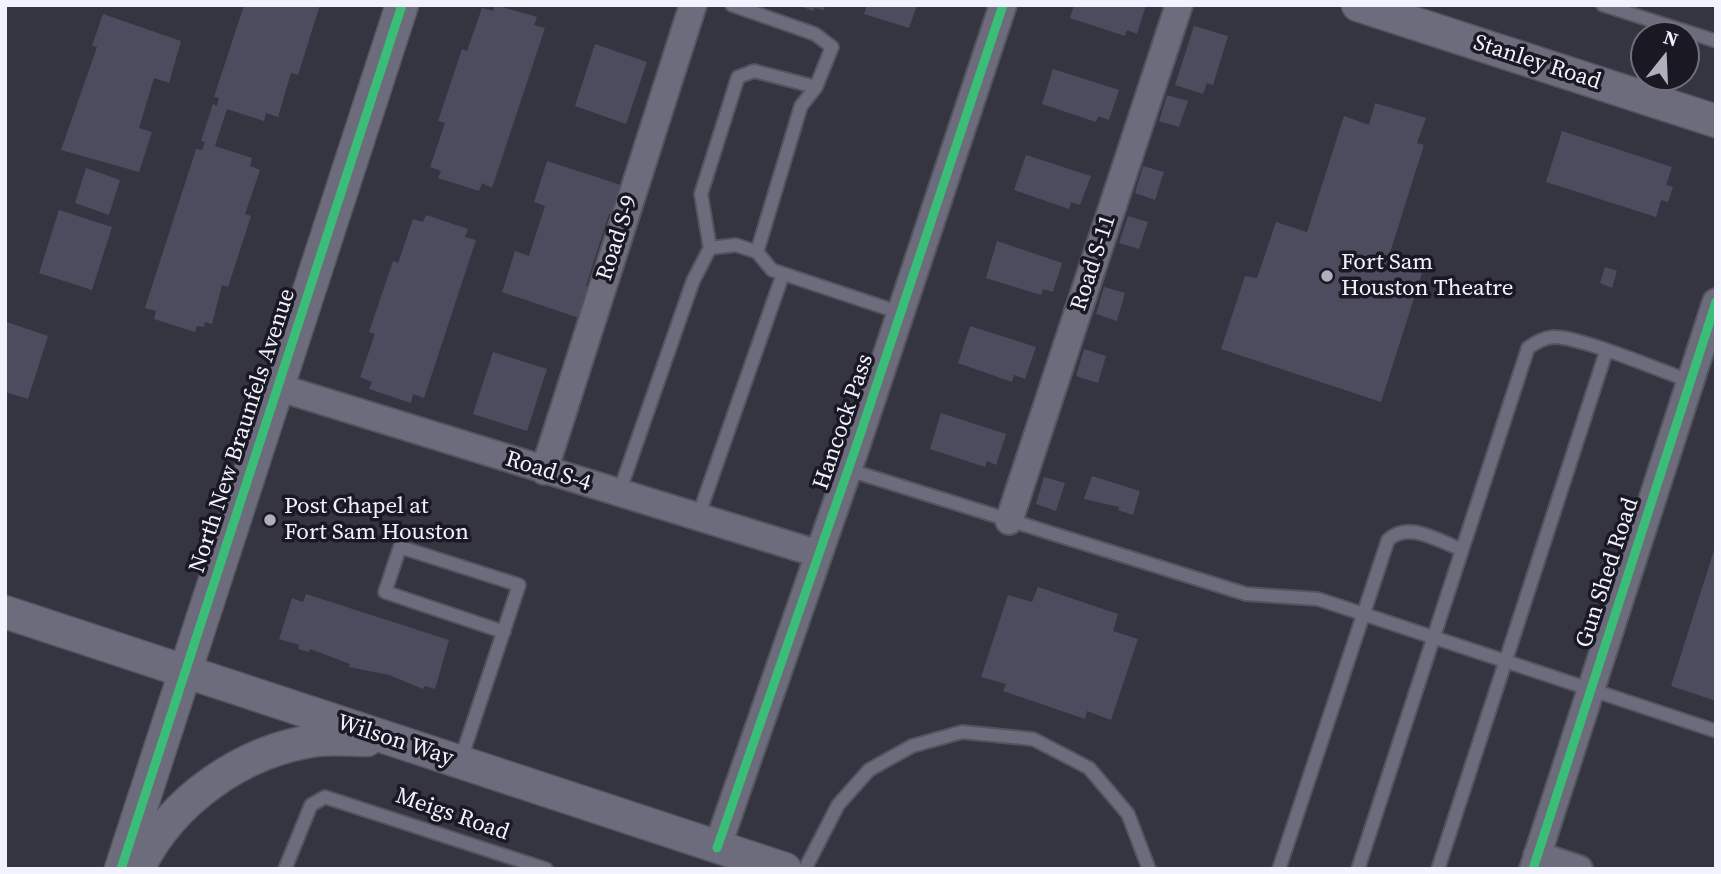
<!DOCTYPE html>
<style>
body{margin:0}
#map{position:relative;width:1721px;height:874px;overflow:hidden;background:#353541;font-family:"Source Serif 4",serif}
canvas{display:block}
.frame{position:absolute;inset:0;border:7px solid #f2f2ff;pointer-events:none}
.north{position:absolute;left:1630px;top:21px;width:70px;height:70px;box-sizing:border-box;background:#191823;border:2px solid #706f7b;border-radius:50%;rotate:18deg;font-size:19px;font-weight:700;line-height:28px;text-align:center;color:#f2f2ff}
.north::after{content:'';display:block;margin:auto;width:24px;height:32px;background:#b0b0bc;clip-path:polygon(50% 0,100% 100%,50% 72%,0 100%)}
</style>
<div id="map">
<canvas width="1721" height="874"></canvas>
<div class="frame"></div>
<div class="north">N</div>
</div>
<script>
const ctx = document.querySelector('canvas').getContext('2d');
ctx.lineJoin = 'round';
function paint(path, color) {
  ctx.fillStyle = color;
  ctx.fill(path, 'evenodd');
}
function stroke(path, color, width, dash) {
  ctx.strokeStyle = color;
  ctx.lineWidth = width;
  ctx.lineCap = dash ? 'butt' : 'round';
  ctx.setLineDash(dash || []);
  ctx.stroke(path);
}
function drawText(font, color, halo, rows, align = 'center') {
  ctx.font = font + ' "Source Serif 4",serif';
  ctx.lineWidth = 7;
  ctx.setLineDash([]);
  ctx.textBaseline = 'middle';
  ctx.strokeStyle = halo;
  ctx.fillStyle = color;
  for (const [text, x, y, turn = 0] of rows) {
    ctx.save();
    ctx.translate(x, y);
    ctx.rotate((+turn || 0) * Math.PI / 180);
    ctx.textAlign = isNaN(turn) ? turn : align;
    if (halo) ctx.strokeText(text, 0, 0);
    ctx.fillText(text, 0, 0);
    ctx.restore();
  }
}
const building = new Path2D(`
 M244,5H320L298,75L291,73L278,117L266,113L264,121L227,109L215,146L252,158L250,166L260,170L245,214L251,216L228,287L222,285L212,324L205,322L204,327L197,326L195,332L154,319L156,311L145,308L196,149L202,150L205,142L201,141L213,104L217,106L219,98L214,97Z
 M495,5L537,17L534,25L545,28L492,188L482,183L479,191L438,178L441,171L430,167L445,123L438,121L462,49L467,51L482,8L493,11Z
 M798,5H825L824,10L815,8L813,11Z
 M867,5H917L909,28L864,14Z
 M1074,5H1146L1137,34L1127,30L1125,36L1070,18Z
 M103,14L181,41L169,83L154,78L139,128L152,132L139,172L61,150L97,47L92,46Z
 M1194,26L1228,36L1213,85L1207,83L1203,94L1175,85Z
 M595,44L647,62L626,124L575,106Z
 M1053,69L1119,90L1109,120L1098,116L1096,122L1042,104Z
 M1167,95L1188,101L1179,127L1159,121Z
 M1375,103L1426,118L1417,143L1424,145L1388,259L1423,270L1381,402L1221,349L1245,276L1257,278L1276,222L1307,232L1344,116L1369,125Z
 M1562,131L1672,167L1666,185L1673,187L1668,202L1661,200L1656,217L1546,182Z
 M1026,155L1091,176L1080,205L1071,202L1069,209L1014,190Z
 M547,161L624,186L615,216L609,214L586,286L591,287L582,319L502,292L515,251L529,256L545,206L534,202Z
 M1143,166L1164,172L1155,200L1135,193Z
 M86,168L120,180L109,215L75,203Z
 M59,210L112,227L92,290L39,273Z
 M426,215L468,229L465,237L476,240L424,398L413,394L411,403L369,389L372,382L360,377L375,334L369,332L393,261L398,263L413,219L423,222Z
 M1128,216L1148,222L1139,249L1119,243Z
 M997,241L1062,263L1053,292L1043,289L1041,295L986,278Z
 M1605,267L1617,271L1612,288L1600,283Z
 M1104,287L1125,293L1117,321L1096,314Z
 M7,322L48,336L28,399L5,392Z
 M970,326L1036,347L1025,379L1014,375L1012,382L958,363Z
 M1084,349L1106,356L1098,383L1076,376Z
 M493,352L547,369L527,431L473,414Z
 M941,413L1006,434L996,465L987,461L985,467L930,449Z
 M1092,476L1140,491L1133,515L1118,510L1119,507L1084,499Z
 M1044,477L1065,483L1056,511L1036,504Z
 M1715,547H1716V701L1671,686Z
 M1038,587L1118,614L1113,631L1138,639L1111,720L1087,711L1085,719L1003,691L1006,684L981,677L1008,595L1032,602Z
 M306,594L449,640L435,689L425,686L423,689L389,675L349,667L350,664L310,649L309,652L298,649L299,645L279,639L292,598L303,602Z`);
const service = new Path2D(`
 M732,5L815,34L832,47L816,87L801,106L757,252L772,270L901,313
 M1603,5L1716,41
 M710,248L701,194L738,77L754,71L816,87
 M849,470L1246,594L1318,599L1716,731
 M619,493L693,281L710,248L736,245L757,252
 M698,517L783,274
 M460,762L519,585L400,547L385,592L504,632
 M285,869L311,805L325,797L546,869
 M805,869L838,805L869,770L912,746L962,732L1033,739L1089,768L1128,814L1149,869
 M1279,869L1388,540C1408,521 1437,540 1460,549
 M1358,869L1528,348C1536,342 1543,338 1553,337C1579,336 1661,371 1690,381
 M1438,869L1606,352`);
const minor = new Path2D(`
 M277,387L819,554
 M544,471L693,5
 M1009,521L1179,5
 M717,848L857,444L1003,5
 M1537,855L1579,869
 M1533,869L1716,302`);
const tertiary = new Path2D(`
 M1358,5L1716,121
 M5,612L785,869
 M121,869L402,5
 M138,869C171,800 243,750 318,740C334,738 351,740 367,740`);
const cycleway = new Path2D(`
 M717,848L857,444L1003,5
 M121,869L402,5
 M1533,869L1716,302`);
const markers = [
 [1327,276,7,"#b0b0bc"],
 [270,520,7,"#b0b0bc"]
];
const streetNames = [
 ["Stanley Road",1537,63,18],
 ["Road S-9",618,238,-72],
 ["Road S-11",1094,263,-72],
 ["Hancock Pass",844,422,-71],
 ["North New Braunfels Avenue",243,431,-72],
 ["Road S-4",548,472,17],
 ["Gun Shed Road",1608,573,-72],
 ["Wilson Way",395,741,18],
 ["Meigs Road",452,815,19]
];
const poiNames = [
 ["Fort Sam",1341,263],
 ["Houston Theatre",1341,289],
 ["Post Chapel at",284,507],
 ["Fort Sam Houston",284,533]
];
paint(building, '#4d4b5e');
stroke(service, '#54545f', 16);
stroke(minor, '#54545f', 30);
stroke(tertiary, '#54545f', 35);
stroke(service, '#6c6c7d', 12);
stroke(minor, '#6c6c7d', 26);
stroke(tertiary, '#6c6c7d', 32);
stroke(cycleway, '#3abd76', 9);
for (const [x, y, r, color] of markers) {
  const dot = new Path2D();
  dot.arc(x, y, r, 0, 2 * Math.PI);
  ctx.fillStyle = color;
  ctx.fill(dot);
  stroke(dot, '#191823', 2.5);
}
drawText('23px', '#f2f2ff', '#191823', streetNames);
drawText('23px', '#f2f2ff', '#191823', poiNames, 'left');
</script>
